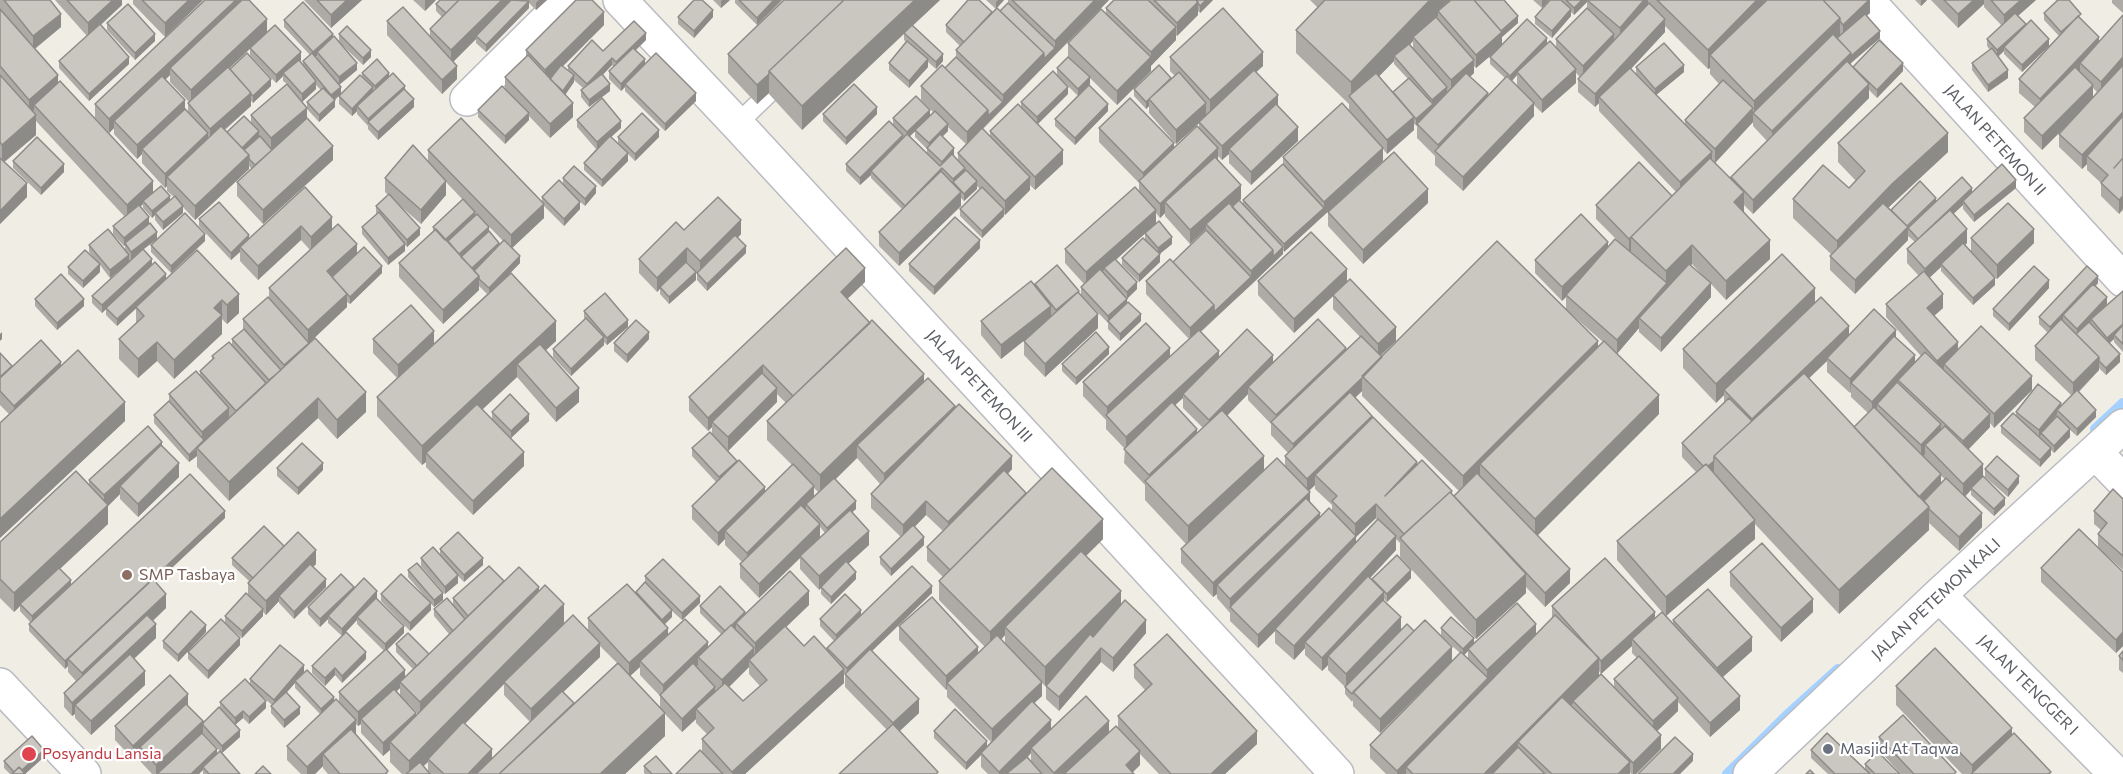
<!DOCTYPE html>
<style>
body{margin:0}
canvas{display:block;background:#efede4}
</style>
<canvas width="2123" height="774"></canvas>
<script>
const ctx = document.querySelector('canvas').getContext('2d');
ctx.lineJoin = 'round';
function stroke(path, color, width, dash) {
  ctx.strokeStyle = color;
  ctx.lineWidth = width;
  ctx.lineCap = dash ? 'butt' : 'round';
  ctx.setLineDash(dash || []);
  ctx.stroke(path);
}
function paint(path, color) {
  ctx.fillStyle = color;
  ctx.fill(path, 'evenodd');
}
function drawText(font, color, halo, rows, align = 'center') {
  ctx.font = font + ' Commissioner,sans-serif';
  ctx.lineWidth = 4.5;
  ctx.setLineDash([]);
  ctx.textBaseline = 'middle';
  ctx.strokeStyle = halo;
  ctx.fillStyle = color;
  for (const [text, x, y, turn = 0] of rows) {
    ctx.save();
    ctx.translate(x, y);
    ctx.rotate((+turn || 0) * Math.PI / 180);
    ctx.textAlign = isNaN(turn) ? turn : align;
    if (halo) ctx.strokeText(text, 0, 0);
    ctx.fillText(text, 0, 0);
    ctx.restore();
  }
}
const stream = new Path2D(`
 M2095,429L2123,403
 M1727,774L1787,715L1838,669`);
const lane = new Path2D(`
 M737,124L786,77`);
const street = new Path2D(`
 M620,0L737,124L1337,774
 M1867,0L2123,280
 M467,99L567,0
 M2096,453L2123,481
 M1939,595L2116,774
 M0,685L84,774
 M1750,774L1939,595L2123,426`);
const wall = new Path2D(`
 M0,0H50L61,27L35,49L58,82L153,192L170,201L174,197L167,191V186L165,188L142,163V154L137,159L114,134V128L109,133L95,118V104L205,0L267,33L301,60L299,61L303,65V61L310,55L284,27V20L333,38L339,41V34L371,57L363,65L340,43L357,70L339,85L317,59V56L315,57L341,94L335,100V107L319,122L307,109V102L321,90L316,85V89L302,102L293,91L307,118L333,160L263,224L237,196V182L252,169L249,166V169L195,220L183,207V213L163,230L155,220V215L152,218L143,208V204L140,207L144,250L152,265L166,280L197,250L239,313L227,324L222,319V334L174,379L157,361L138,378L119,359V339L136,324V308L117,326L106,315V309L102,313L92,303V296L126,265L110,278L100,265V272L83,288L68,274V267L97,262L89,252V245L125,249V245L124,246L113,234V226L125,217L36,121V135L4,162L27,197L0,224ZM250,48V55L276,83L283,76V81L287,84L251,115V123L227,132L225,130L251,106V101L253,103L271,86L229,68ZM170,75V82L189,102L188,103V112L165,80Z
 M55,0H122V5L101,25L129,64L89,101L59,68V61L87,36Z
 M133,0H203L165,37L133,4Z
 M304,0H362L331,28Z
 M413,0H436L425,11Z
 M440,0H547L536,10L529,3V8L486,52L476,43V39L454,61L457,79L442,94L387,35V21L430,36V29L442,17L436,11V4Z
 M713,0H730L721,8Z
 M735,0H782L757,25L735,3Z
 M784,0H940L912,26L943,61L936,69L928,62V67L909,88L889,70V63L906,42L904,40V33L802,130L769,94V93L757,104L728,73V54Z
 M986,0H1004L996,9Z
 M1008,0H1109L983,129L990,136V131L1021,107V102L1068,94L1037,124L1063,164L1035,190L1030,185V190L1005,215L1004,214V216L982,238L960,216V209L980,189L977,186V189L964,201L961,198V206L899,266L879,246V232L902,209L871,178V175L860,185L846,171V164L893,125V118L930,116L933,112L921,100V86L945,68L956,57V50L960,46L946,32V25L1000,11L1008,3ZM948,127L966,144L958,153V161L954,156V155L942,137L948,131ZM915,131V137L927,149V154L910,136Z
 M1114,0H1213L1200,13L1198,11V15L1177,36L1176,35V40L1151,65V71L1117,105L1090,78V84L1088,85L1108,111L1075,145L1055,126V119L1078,96L1057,75V68L1068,57V43L1106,13V8Z
 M1310,0H1504L1518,23L1502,37V45H1547L1556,47V39L1587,8V2L1574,15L1571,12V16L1552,38L1535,24V17L1550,0H1870V13L1867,15L1880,38L1851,63V66L1853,67L1903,71L1877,98L1869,90V98L1753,214L1744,205V212L1770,259L1726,300L1711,284V297L1661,352L1639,332V328L1617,353L1659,414L1538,535L1570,583L1545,607L1526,587V593L1476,639L1400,557V543L1396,539V550L1370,578L1372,580L1411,578L1387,602L1384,599V601L1401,630L1414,631L1452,661L1380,733L1353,706V700L1352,702L1345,694V687L1328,670V665L1322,671L1305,655V648L1294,660L1275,643V631L1258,648L1230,621V613L1217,598V594L1213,597L1181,563V549L1186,544L1145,500V485L1124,463L1125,449L1106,429V420L1083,396V382L1170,357L1189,339L1146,294V281L1173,262L1206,230V229L1190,244L1165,216V213L1160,218L1156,213V224L1172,244L1160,254V262L1139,282L1122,265V258L1145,240V233L1116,260L1137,289L1127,298V302L1141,321L1120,341L1108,329V323L1081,295V287L1084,284L1065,263V249L1139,192V183L1099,142V128L1174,148L1199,129V123L1176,144L1149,113V106L1146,109L1134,96V89L1171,80L1175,76L1170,71V57L1263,66L1256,72L1278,105L1298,141L1251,185L1229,163V154L1222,160L1218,156V160L1241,199L1239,200L1243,205V200L1283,164V157L1369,133L1349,110V104L1296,53V30L1318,8ZM1665,26L1708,69L1710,68V74L1719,84L1685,120V125L1656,95L1684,72L1636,67V74L1631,69L1665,32ZM1413,41V49L1410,45ZM1495,52L1490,57V64L1505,78L1488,96L1470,77L1474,73V66L1476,68ZM1394,61V64L1408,79L1393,92L1379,76ZM1576,73L1580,77L1578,79V92L1595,107L1599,103V111L1676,192L1672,196L1596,205V219L1617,240L1608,247L1535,260V273L1562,301L1566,297V308L1382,357L1381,356L1396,341L1347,282L1258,281V295L1294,333L1333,296V309L1360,337L1346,350L1273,362L1219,357L1201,332L1283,254V250L1284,252L1383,161V149L1387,154L1414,130V124L1417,126V138L1435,156V165L1463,191L1534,116V105L1542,113L1576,83ZM1517,75V86L1512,81ZM1753,119V126L1767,141L1731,177V179L1712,160V159L1715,163L1753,122ZM1692,264L1706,279L1691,265ZM1570,313L1603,342L1598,346ZM1362,391V396L1459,491L1454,496L1417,465L1372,418L1355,398ZM1248,394V400L1271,424V435L1288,453L1285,456V466L1264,471L1227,416ZM1183,398V408L1203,428L1197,433L1175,405ZM1315,485V489L1332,505V511L1320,518L1310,502L1308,491ZM1376,518L1377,520L1356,542V537Z
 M1533,0H1549L1542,8Z
 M1915,0H1927L1921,6Z
 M1931,0H2036L2018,16L2026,26L2049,46L2059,36L2044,20V13L2057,1L2055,0H2069L2081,19L2099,42L2123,15V216V210L2119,214L2101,196V183L2087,170V164L2082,169L2059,147V134L2073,119L2042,150L2024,132V118L2035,107L2019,93V79L2046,49L2022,72L2004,54V51L1998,57L2008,78L1988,92L1972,70V63L1990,50L1987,46V39L2002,26L1984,7V4L1958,28ZM2093,88L2097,92L2093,97Z
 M2112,0H2123V13L2112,3Z
 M678,17H713L694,38L678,24Z
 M107,23L155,41L135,60L107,30Z
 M604,25L563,66L568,70V66L603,51L646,40L636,50L645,64L696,101L665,131L625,91V87L621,91L609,79V71L614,67L612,65L603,74L610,91L589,107L581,97V90L583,88L574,80V82L565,95L573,117L550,138L529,116V120L505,144L478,117V110L505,89V77L526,58V50Z
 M362,73L389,77L405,89L414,107L378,140L368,129V126L357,114V111L352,116L339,104V96L362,78Z
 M823,114H877L846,145L823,121Z
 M577,120L621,128L611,137L618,144V137H659L635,161L628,154V161L602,187L584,170V163L596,149L577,127Z
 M1838,143L1948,152L1888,208L1891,210L1936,201L1972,192L2016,188L1974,222L1963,209V205L1953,214L1967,243L1965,245L1971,251V238L2034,243L1997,279L1983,265L1995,285L1973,305L1941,271V267L1929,278L1943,308L1934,316L1958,350L2032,390L1994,428L1990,423V427L1968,450L1983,476L2005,505L1994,516L1971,495V490L1965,497L1982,527L1959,551L1929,523V530L1839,614L1755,524V539L1666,616L1673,624V620L1752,651L1723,677L1740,710L1710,737L1678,702V711L1657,731L1661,749L1636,774H1631L1630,772V774H1386L1370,758V745L1460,653L1441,636V628L1474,644L1536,634L1552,619V606L1655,619L1662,612L1617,560V541L1696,472L1682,457V443L1724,403V395L1716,403L1683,368V349L1815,303L1849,335L1896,338L1915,363L1921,356L1886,317V304L1919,276L1907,263V249L1915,242L1908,236V233V240L1855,294L1830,270V256L1832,255L1793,218V199L1849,188L1856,181L1838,162ZM1827,361V372L1850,393L1851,392V397L1868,413L1854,427L1809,378ZM1941,476L1945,479L1941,483ZM1632,646V653L1637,658L1614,679V687L1599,676V671L1601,674ZM1468,651V658L1464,655Z
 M428,150L542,202V197L563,184V178L596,193L585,206L576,198L580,209L564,226L544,206V218L512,248L520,263L508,275L556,341L546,350L579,402L556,422L517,377L482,409L492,419V412L529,421L511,438L524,466L473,515L426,467V462L422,465L377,416V397L397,378L373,353V339L434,343L487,294L479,286V290L443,324L399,277V263L433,231V227L463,200L446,182V195L421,224L398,204L420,235L407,247L405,245V251L388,265L362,234V227L377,214L376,213V206L388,195L385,192V178L428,162ZM477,214L503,241L499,246L489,232Z
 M13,161L64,172L41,195L13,168Z
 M305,187L332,229L357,253L382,273L350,304L347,302V307L309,343L366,412L337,439L318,418L229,501L197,467V456L189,462L154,423V415L169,401V394L200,376V371L212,360V356L232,346V339L243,330V319L269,298V288L310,250L301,240L258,280L240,261V252L231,260L199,226V219L249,238Z
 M1428,203L1363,264L1328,226V212Z
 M684,230L741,234L738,238L746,253L707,291L697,280V273L687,262L696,280L669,304L660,294V288L657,292L639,273V259Z
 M205,241L171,273L151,252V245Z
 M980,248L934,295L909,271V264Z
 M865,282L847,299L924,381L955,408L1012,469L1008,474L1026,493L1103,539L1086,556L1121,604L1146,633L1113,672L1101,662L1059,711L1046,699V685L1045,686L1042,683V696L1034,703L1051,729L1109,732L1118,727V716L1145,690L1134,678V665L1257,744L1225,774H1159L1140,754V765L1132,772L1134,774H988L981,767V755L966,770L934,738V731L987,746L991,742L947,697V689L946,690L899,640V626L978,654L985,647L939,600V581L943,577L927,561V547L943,531L926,515L914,527L924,545L891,576L880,564V557L901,537L871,508V494L880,484L857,458L836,479L856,509L852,512L869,545L848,564L856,579L831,604L821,594V588L819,590L800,569V558L759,598L740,578V564L742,562L725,545V539L718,546L692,519V506L716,482L692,456V448L712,434V427L708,431L689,411V397ZM777,394L786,403L767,421V440L792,465L765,492L737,462L728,451L777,402ZM814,488L818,492L814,496ZM820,527L825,533L820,538ZM1005,635V644L1001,640ZM1031,753V761L1028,757Z
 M2098,283L2096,286L2107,304L2103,309L2123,291V352L2114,342V339L2109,344L2120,362L2106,375L2099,368V370L2079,392L2096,417L2077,436L2070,430V437L2054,453L2051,450V455L2040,467L2001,433V426L2016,416V412L2061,406L2072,396L2035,360V346L2048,333L2039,324V317Z
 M1035,285L1079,293L1098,328L1045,377L1024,355V341L1031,335L1001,359L981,335V321Z
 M2049,288L2009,331L1993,316V309Z
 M35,299L84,306L57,330L35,306Z
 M584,311L628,327L607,345L604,342V345L571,376L553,357V349L585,319L584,318Z
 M649,339L627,363L614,351V343Z
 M0,353L12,366H61L125,421L0,538V423L9,414L0,405Z
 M1109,354L1076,385L1062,371V364Z
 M162,446L179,477L138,517L120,499V494L108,506V524L60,569L71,585L225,518L156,583L166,608L153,621L156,638L134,659L145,685L91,735L75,718V714L72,716L64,707V693L76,681L68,672V666L65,669L29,631V624L31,623L20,611V606L14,612L0,598V542L89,485V480Z
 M277,468L323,470L298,495L277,476Z
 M1985,469L2019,483L2008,497L1985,477Z
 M2123,499V570L2103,552L2123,572V646L2116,653L2041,582V568L2098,547V534L2101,530L2094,524V511Z
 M284,546L316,564L313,567L326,587L294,619L279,603V601L266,615L263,612V616L242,638L227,625L240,645L208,679L188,659V652L225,623V616L248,594V583L249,581L232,565V558Z
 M440,549L483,565L464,582L458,576V583L445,594L421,566V558L440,554Z
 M408,570L443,600L434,607L408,577Z
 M1730,572L1813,612L1781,642L1730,586Z
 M645,576L700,603L682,620L672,611V617L664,624L668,635L708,647L721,634L700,613V606L745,614L809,605L786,627L804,646L827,650V648L834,641L820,626V619L861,615L932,593L872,651L919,713L900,731L938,774L887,730L845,687V674L844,673V683L745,774H676L702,753V739L707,734L696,723V719L682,732L665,714V736L625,774H402L390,762V750L383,756L361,733V724L358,726L356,724V734L388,774H328L323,768V766L315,774H301L287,760V746L320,714L295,688V683L286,693L300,714L284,728L271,713V706L272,705L263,697L266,708L249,724L243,718L235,725L240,737L222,753L240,774H203V770L199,773L200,774H152L140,761V753L133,759L115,740V726L188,706L203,723L220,708V702L250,684V679L304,672L334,701L339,702V692L384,651L357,624V620L342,636L328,623V619L320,627L308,614V607L354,589L377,598V599L404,633L387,650L405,677L413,669L396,652V644L429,654L449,634L434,616V609L453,605V598L504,581L539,591L564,624L588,630V618L636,593L645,583ZM600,646L617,663L574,703L563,692L600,657ZM640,667V675L660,696V707L630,676ZM749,667V674L760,686L743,701L729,687ZM504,684V695L530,722L492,759L465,724ZM400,688V695L397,691ZM408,703L418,714L416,716ZM203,733L220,751L217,754L203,734ZM428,762V771L423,766Z
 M381,594L431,610L410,631L381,601Z
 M206,632L178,662L163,648V641Z
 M2123,651V673L2119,670V656Z
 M366,659L342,683L335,675L325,686L312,673V666Z
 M1896,686L2012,736L2051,774H1962L1896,705Z
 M1879,737L1956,774H1901L1879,750Z
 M1811,750L1865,769V764L1900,774H1828L1811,758Z
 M44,757L25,774H10L4,768V761Z
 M644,766L672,774H645L644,773Z`);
const shadedWall = new Path2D(`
 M113,0H122V5L88,36V23Z
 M189,0H203L165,37V23Z
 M236,0H248L170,68V75L118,124L114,121V128L109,133V119Z
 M347,0H362L331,28V15Z
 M425,0H436L425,11Z
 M502,0H516L476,36V39L451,64V50Z
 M539,0H547L536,10V3Z
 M722,0H730L721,8V1Z
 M774,0H782L757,25V18Z
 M915,0H940L802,130V106Z
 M998,0H1004L996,9V2Z
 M1095,0H1109L988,123V116L1003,102V95L1044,53L1055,48V41Z
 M1206,0H1213L1200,13V6Z
 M1430,0H1453L1438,11V16L1415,39L1413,37V41L1396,59L1394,56V61L1354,102L1351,98V82Z
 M1542,0H1549L1542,8Z
 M1582,0H1587V2L1574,15V8Z
 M1644,0H1648V8L1620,42V28Z
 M1757,0H1775L1710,55V68L1708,69V50Z
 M1869,0H1870V13L1843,38V25Z
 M1921,0H1927L1921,6Z
 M1974,0H1984V4L1958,28V14Z
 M2021,0H2036L2004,28V15Z
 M529,1V8L486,52V45Z
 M1198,2V15L1177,36V23Z
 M1571,9V16L1552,38V31Z
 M713,10V17L694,38V31Z
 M604,12V25L545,84V70Z
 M61,14V27L33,50V36Z
 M1518,16V23L1502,37V46L1476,68V55Z
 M1840,18V37L1754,113V101Z
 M267,19V33L191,104V90Z
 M1665,19V32L1602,100L1599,97V103L1595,107V94Z
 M2026,24V32L2004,47V51L1997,57V50Z
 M1176,27V40L1151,66V52Z
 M1880,31V38L1851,63V66L1772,145V131L1851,53Z
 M646,33V40L616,69V62Z
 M155,34V41L135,60V53Z
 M333,34V41L317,52V56L313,59V52Z
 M1614,34V48L1583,80V66Z
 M2099,37V50L2080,63V71L2040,113V99Z
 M1547,38V45L1517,72V75L1510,83V76Z
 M2049,39V46L2022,72V65Z
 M371,50V57L363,65V58Z
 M301,52V60L284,75L283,73V76L276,83V75Z
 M1263,52V66L1210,114V100Z
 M943,54V61L936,69V62Z
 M129,57V64L89,101V94Z
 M1151,57V71L1117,105V91Z
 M2123,57V71L2101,96V82Z
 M612,58V65L587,92V84Z
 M645,59V66L625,84V87L621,91V84Z
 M928,59V67L909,88V81Z
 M1474,60V73L1451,94V80Z
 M357,63V70L339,85V77Z
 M1903,63V71L1877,98V90Z
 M1684,65V72L1655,96V89Z
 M457,66V79L442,94V80Z
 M1576,69V83L1542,113V100Z
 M2008,70V78L1988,92V85Z
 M389,73V80L375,93V86Z
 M769,74V93L757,104V85Z
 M58,75V89L34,105V110L29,114V100Z
 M574,75V82L563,98V91Z
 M1090,77V84L1078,96V89Z
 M1171,78V85L1149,99V106L1146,109V102Z
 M271,79V86L253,103V96Z
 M316,81V89L302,102V94Z
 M610,84V91L589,107V100Z
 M1869,84V98L1753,214V200Z
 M2093,85V99L2042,150V136Z
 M405,86V93L368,122V119Z
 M341,87V94L331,102V95Z
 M373,87V94L357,106V111L352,116V109Z
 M1068,87V94L1037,125V117Z
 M1447,87V94L1433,106V111L1417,124L1416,126V119L1432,105V100Z
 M251,93V106L210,142V129Z
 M696,93V101L665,131V124Z
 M1488,93V107L1438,154V145Z
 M1278,95V108L1229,149V154L1222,160V146Z
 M414,99V107L378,140V132Z
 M185,100V114L142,149V154L137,159V145Z
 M335,100V107L319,122V115Z
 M573,103V117L550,138V124Z
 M1206,103V117L1176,144V130Z
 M1534,103V116L1463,191V177Z
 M1108,104V111L1075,145V138Z
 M877,107V114L846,145V138Z
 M307,108V122L271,152V138Z
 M1753,108V122L1715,163V149Z
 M930,110V117L907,139V132Z
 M988,110V123L967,145V132Z
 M2123,112V125L2087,156V164L2082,169V155Z
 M529,113V120L505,144V136Z
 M36,115V135L2,164V145Z
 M1414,117V130L1387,154V140Z
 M621,121V128L597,150V142Z
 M948,124V131L929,150V143Z
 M1298,127V141L1251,185V172Z
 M659,130V137L635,161V154Z
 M259,131V139L244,153L242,148Z
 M208,133V147L167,177V186L165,188V174Z
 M1948,133V152L1892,204L1837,260V241L1892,184Z
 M903,135V142L871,171V175L860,185V178Z
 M1174,143V157L1143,187V173Z
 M333,146V160L263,224V210Z
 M954,148V155L942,169V175L905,206L942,168V162Z
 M1218,148V162L1165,202V213L1160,218V204Z
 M1383,148V161L1284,252V244L1324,208V202Z
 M1063,150V164L1035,190V177Z
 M1712,152V166L1680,196V182Z
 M628,153V161L602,187V180Z
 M249,155V169L195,220V206Z
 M64,164V172L41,195V188Z
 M965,168V175L953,182V186V179Z
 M1030,177V190L1005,215V201Z
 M2016,180V188L1974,222V215Z
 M153,181V195L143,201V204L127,219V205Z
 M446,181V195L421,224V210Z
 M977,181V189L964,201V194Z
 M27,183V197L0,224V211Z
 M1241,185V199L1209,227L1206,224V229L1190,244V230Z
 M596,186V193L585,206V199Z
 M1972,188V196L1963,201V205L1919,246V239Z
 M1428,189V203L1363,264V250Z
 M961,192V206L899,266V253Z
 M1744,192V212L1734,221V202Z
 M170,196V203L155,213V215L152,218V211Z
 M2123,196V208L2119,214V200Z
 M1936,198V205L1908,228V240L1855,294V280Z
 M580,202V209L564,226V219Z
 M544,204V218L511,249V235Z
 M183,206V213L163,230V222Z
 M1004,209V216L982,238V231Z
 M1156,210V224L1105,269L1104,268V270L1086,286V272Z
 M475,212V219L448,241V244L445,240Z
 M149,217V225L124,246V238Z
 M332,217V230L311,251V237Z
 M741,220V234L700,275V261Z
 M301,226V240L258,280V266Z
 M489,227V234L459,261V254Z
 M420,228V235L407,247V240Z
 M1967,229V243L1943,266L1941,264V267L1925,282V269Z
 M2034,229V243L1997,279V265Z
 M157,232V239L131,259V252Z
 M205,234V241L171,273V266Z
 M249,235V243L240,247V252L231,260V253Z
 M1172,237V244L1158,255V248Z
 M1631,237V251L1629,252V239Z
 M980,240V248L934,295V287Z
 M1770,240V259L1726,300V281Z
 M1608,242V255L1566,295V297L1562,301V287Z
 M499,243V250L472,275V268Z
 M357,244V257L333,280L327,271Z
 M405,244V251L388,265V258Z
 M1692,245V264L1639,318V328L1617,354V340L1666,285V271Z
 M746,246V253L707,291V284Z
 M1283,247V254L1251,285V271L1273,250Z
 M687,248V262L657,292V278Z
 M1160,254V262L1139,282V275Z
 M129,255V262L110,278V270Z
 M520,256V263L489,295V288Z
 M152,259V266L102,313V305Z
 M100,264V272L83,288V281Z
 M382,266V273L350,304V297Z
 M865,268V282L841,305V292Z
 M1347,269V283L1294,333V319Z
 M696,272V280L669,304V297Z
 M166,274V281L117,326V319Z
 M479,276V290L443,324V310Z
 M2098,276V283L2066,318L2063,315V321L2050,334V327Z
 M1251,277V285L1190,341V328L1214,305Z
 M1995,278V285L1973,305V298Z
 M2049,280V288L2009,331V324Z
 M1137,282V289L1127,299V292Z
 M1711,283V297L1661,352V338Z
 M1815,288V307L1724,390V395L1716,403V384Z
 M1079,291V298L1056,317V310Z
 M239,294V313L227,324V305Z
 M347,294V307L309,343L284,378V365L308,344V330Z
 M1943,294V308L1927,322V308Z
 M2107,297V304L2092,320L2091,319V321L2077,336V329Z
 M84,299V306L57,330V323Z
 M1127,299V306L1108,321V316Z
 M222,300V334L174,379V360L214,308Z
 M1051,306V319L1001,359V345Z
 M1098,314V328L1045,377V364Z
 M1141,314V321L1120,341V334Z
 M628,320V327L607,345V338Z
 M556,321V341L523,371L517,364V377L431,458L426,453V462L422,465V446Z
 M2123,324V331L2114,335V339L2107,345V338Z
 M1849,326V340L1827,358V361L1754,431L1752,419Z
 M1396,327V341L1378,357V344Z
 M1896,330V344L1851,383L1850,393V379Z
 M434,331V345L398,379V365Z
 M2,332V339L0,341V334Z
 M649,332V339L627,363V355Z
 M604,337V345L571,376V369Z
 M1598,341V360L1480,464V479L1463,495V476Z
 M157,342V361L138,378V359Z
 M1958,342V356L1944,364V369L1937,374V361Z
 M1109,347V354L1076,385V378Z
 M1170,348V362L1107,416V407Z
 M1346,348V362L1276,426V415Z
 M1219,351V365L1183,394V398L1126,450V437Z
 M2120,354V362L2106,375V368Z
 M1273,355V369L1248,387V394L1209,434V420Z
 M1915,355V369L1898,380V387L1877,404V410L1872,416V402Z
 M2099,357V370L2073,397V383Z
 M61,362V376L14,419V406Z
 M763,365V379L712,422V427L708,431V418Z
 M924,374V394L857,445V458L820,494V475Z
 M2032,376V390L1994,428V414Z
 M1362,377V391L1293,457V444Z
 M579,388V402L556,422V408Z
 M777,388V402L728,451V437Z
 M366,392V412L337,439V420Z
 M1659,395V414L1535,538V519Z
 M318,398V418L229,501V482Z
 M125,402V421L0,538V519Z
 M2061,403V410H2057V414L2042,434L2041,433V435L2039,437V430Z
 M955,406V420L884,488V474Z
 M229,408V422L202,444V432Z
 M2096,410V417L2077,436V429Z
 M529,414V421L511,438V431Z
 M1990,414V427L1963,455V441Z
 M1372,416V429L1315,475V485L1307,493V479Z
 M1941,424V437L1925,445V454L1921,459V445Z
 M1197,429V442L1149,486V475Z
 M2070,429V437L2054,453V446Z
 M162,442V456L120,486V494L108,506V524L21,605L20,604V606L14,612V593L104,509V495Z
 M2051,448V455L2040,467V460Z
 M197,449V456L189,462V455Z
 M524,452V466L473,515V501Z
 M1012,456V469L948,536V522Z
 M1264,456V475L1188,546V526Z
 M737,461V468L719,485V477Z
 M1714,461V475L1706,469Z
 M1417,462V476L1385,496Z
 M179,463V477L138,517V504Z
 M323,463V470L298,495V488Z
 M1983,464V478L1971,488V490L1963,498V484Z
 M1941,474V488L1925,505L1919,497Z
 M2019,476V483L2008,497V490Z
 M814,486V500L806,504V508L747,567V553Z
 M765,487V501L725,531V539L718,546V533Z
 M1310,492V506L1217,585V594L1213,597V583Z
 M2005,498V505L1994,516V509Z
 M856,501V509L827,535V528Z
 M926,501V515L903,539V525Z
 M1376,504V518L1356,537V549L1275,629V631L1258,648V635L1355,537V524Z
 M1929,507V530L1839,614V590Z
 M225,511V518L71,662L68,659V666L65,669V661Z
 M1320,513V526L1230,607V599Z
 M1982,513V527L1959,551V537Z
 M1103,519V539L1010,631L1005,627V635L990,651V632Z
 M1755,520V539L1666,616V597Z
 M820,524V538L800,556V558L759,598V584Z
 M869,531V545L822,588L821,587V588L819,590V576Z
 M1396,536V550L1308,645L1305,642V648L1294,660V646Z
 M924,537V545L891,576V569Z
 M316,550V564L282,599L279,596V601L266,615V601Z
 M483,558V565L464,582V575Z
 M1570,569V583L1545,607V593Z
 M1411,570V578L1387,602V594Z
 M856,572V579L831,604V597Z
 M1526,574V593L1476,639V620Z
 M458,575V583L445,594V587Z
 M326,579V587L294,619V612Z
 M71,580V587L32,624V616Z
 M932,586V593L847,675V668Z
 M354,587V594L328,616V619L320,627V619Z
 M539,587V601L420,716V702Z
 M377,591V598L359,618L357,617V620L342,636V629Z
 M809,591V605L755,657V643Z
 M1121,591V610L1045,686V667Z
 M1384,592V606L1328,656V665L1322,671V658Z
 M443,593V600L434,607V600Z
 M166,594V608L82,687V673Z
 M700,596V603L682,620V613Z
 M1813,599V612L1781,642V628Z
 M431,603V610L410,631V623Z
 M564,604V624L504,682V684L429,760L428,759V762L415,774H409V761Z
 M263,609V616L242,638V631Z
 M672,610V617L662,627V620Z
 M861,610V617L836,642V635Z
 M745,612V619L736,623V628L726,639V632Z
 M1655,612V626L1632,639V646L1601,674V661Z
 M1401,617V631L1346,688V674Z
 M1146,620V633L1113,672V658Z
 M156,624V638L80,709L75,705V714L72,716V703Z
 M1536,624V638L1406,767V774H1397V771L1487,680V670Z
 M206,625V632L178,662V655Z
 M404,626V633L385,652V644Z
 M668,628V642L640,661V667L629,677V663Z
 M2123,632V646L2116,653V640Z
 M1752,637V651L1717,682V668Z
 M240,638V645L208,679V671Z
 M1474,638V645L1468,649V651L1463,656V649Z
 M708,642V656L698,657V665L663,699V685Z
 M600,643V657L531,723V709Z
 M978,647V661L947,683V689L946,690V676Z
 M1452,647V661L1380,733V719Z
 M754,648V662L749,660V667L722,694V680Z
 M1101,648V662L1059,711V697Z
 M366,652V659L342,683V676Z
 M1599,658V677L1527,750L1518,742V759L1503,774H1484Z
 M304,665V672L295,681V683L274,707V700Z
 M335,668V675L325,686V678Z
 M844,669V683L745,774H732V772Z
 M405,670V684L400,682V688L363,721L361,719V724L358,726V712Z
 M145,671V685L91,735V721Z
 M1042,682V696L992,743V729Z
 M715,687V701L696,709V719L682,732V719Z
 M188,694V708L140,747V753L133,759V746Z
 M1740,696V710L1710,737V723Z
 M334,697V705L321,716V709Z
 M1678,698V711L1653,735V721Z
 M919,699V713L893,737V723Z
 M266,701V708L249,724V717Z
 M300,707V714L284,728V720Z
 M243,711V718L235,725V718Z
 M416,713V726L390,742V750L383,756V743Z
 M665,713V736L625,774H600Z
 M356,720V734L328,761L323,754V766L315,774H307V767Z
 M1051,720V734L1031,748V753L1011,774H999V772Z
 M203,721V735L158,774H156V765Z
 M1109,721V735L1068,774H1054V773Z
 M2012,728V747L1972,774V765Z
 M240,730V737L222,753V746Z
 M1257,731V744L1225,774H1211Z
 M1661,735V749L1636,774H1633V763Z
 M987,741V748L981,753V755L966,770V763Z
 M217,749V757L203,767V770L199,774H191Z
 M492,749V763L481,774H468Z
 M44,750V757L25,774H17Z
 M1140,751V765L1131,774L1126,765Z
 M1693,754V761L1680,774H1673Z
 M1630,762V774H1618Z`);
const building = new Path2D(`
 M4,0H50L61,14L33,36Z
 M67,0H113L88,23Z
 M142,0H189L165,23Z
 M205,0H236L109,119L95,104Z
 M242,0H249L267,19L191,90L170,68Z
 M317,0H347L331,15Z
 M440,0H459L446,13L436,4Z
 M459,0H502L451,50L430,29Z
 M511,0L529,1L486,45L476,36Z
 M576,0H592L604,12L545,70L526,50Z
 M694,0H702L713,10L694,31L678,17Z
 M739,0H774L757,18Z
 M784,0H844L769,71V74L757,85L728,54Z
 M844,0H915L802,106L769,71Z
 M968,0H979L992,12L964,42L946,25Z
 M1012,0H1095L1055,41Z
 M1114,0H1148L1176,27L1151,52L1106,8Z
 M1154,0H1196L1198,2L1177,23Z
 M1196,0H1206L1200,6Z
 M1325,0H1430L1351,82L1296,30Z
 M1451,0H1474L1502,32L1476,55L1438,11Z
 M1474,0H1504L1518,16L1501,31Z
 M1550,0H1561L1571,9L1552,31L1535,17Z
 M1566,0H1582L1574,8Z
 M1587,0H1644L1620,28Z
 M1657,0H1757L1708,50Z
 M1767,0H1823L1840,18L1754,101L1710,55Z
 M1823,0H1869L1843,25L1840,21V18Z
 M1944,0H1974L1958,14Z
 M1991,0H2021L2004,15Z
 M2058,0H2069L2081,14L2061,32L2044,13Z
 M303,2L333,34L313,52L284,20Z
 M1008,3L1055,48L1044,59V53L1000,11Z
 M1649,3L1665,19L1595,94L1578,79Z
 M128,4L155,34L135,53L107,23Z
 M403,7L457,66L442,80L387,21Z
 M997,8L1044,53L1003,95L956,50Z
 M1223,8L1263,52L1210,100L1170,57Z
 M1587,8L1614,34L1583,66L1556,39Z
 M0,9L58,75L29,100L0,66Z
 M1101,9L1151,57L1117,91L1068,43Z
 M2015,13L2026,24L1997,50L1987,39Z
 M1865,14L1880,31L1851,56V53L1837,38Z
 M2123,15V57L2101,82L2080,63Z
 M2078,16L2099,37L2040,99L2019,79Z
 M1436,17L1474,60L1451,80L1413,37Z
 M1527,19L1547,38L1510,76L1490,57Z
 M2031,20L2049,39L2022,65L2004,47Z
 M634,21L646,33L616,62L612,58L587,84L568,66L592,40L603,51Z
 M100,24L129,57L89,94L59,61Z
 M275,25L301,52L276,75L250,48Z
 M912,25L943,54L936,62L904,33Z
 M347,26L371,50L363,58L339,34Z
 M1833,34L1851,53L1772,131L1753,113Z
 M334,36L357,63L339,77L317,52Z
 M1879,40L1903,63L1877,90L1853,67Z
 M907,41L928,59L909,81L889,63Z
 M1550,41L1576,69L1542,100L1517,72Z
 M1664,43L1684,65L1655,89L1636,67Z
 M1409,44L1447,87L1432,100L1394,56Z
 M633,48L645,59L621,84L609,71Z
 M1992,48L2008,70L1988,85L1972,63Z
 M247,53L271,79L253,96L250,93H251L230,69Z
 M312,53L341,87L331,95L303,61Z
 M656,53L696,93L665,124L625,84Z
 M528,55L573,103L550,124L505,77Z
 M956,57L1003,102L988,116V110L945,68Z
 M1068,57L1090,77L1078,89L1057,68Z
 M377,59L389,73L375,86L362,73Z
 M299,60L316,81L302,94L283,73Z
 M1847,61L1869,84L1753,200L1731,177Z
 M561,65L574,75L563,91L550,79Z
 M942,65L988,110L967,132L921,86Z
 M1159,65L1171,78L1146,102L1134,89Z
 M2123,65V112L2082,155L2059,134Z
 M228,67L251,93L210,129L188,103Z
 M2075,67L2093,85L2042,136L2024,118Z
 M1630,68L1712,152L1680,182L1599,97Z
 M1254,70L1278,95L1222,146L1199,122Z
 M1053,71L1068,87L1037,117L1021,102Z
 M1179,72L1206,103L1176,130L1149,99Z
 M393,73L405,86L368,119L357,106Z
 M1376,73L1414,117L1387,140L1349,96Z
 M1466,73L1488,93L1438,145L1417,124Z
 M602,74L610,84L589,100L581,90Z
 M0,75L36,115L2,145L0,142Z
 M360,75L373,87L352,109L339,96Z
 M162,76L185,100L137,145L114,121Z
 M1507,76L1534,103L1463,177L1435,151Z
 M1409,78L1433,104L1416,119L1393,92Z
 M1723,80L1753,108L1715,149L1685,120Z
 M60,81L153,181L127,205L34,105Z
 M1901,83L1948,133L1892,184L1837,241L1793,199L1823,165L1849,188L1865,171L1838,143Z
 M287,84L307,108L271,138L251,115Z
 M854,84L877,107L846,138L823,114Z
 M1089,85L1108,104L1075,138L1055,119Z
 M502,86L529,113L505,136L478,110Z
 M323,88L335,100L319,115L307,102Z
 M404,89L414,99L378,132L368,122Z
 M916,96L930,110L907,132L893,118Z
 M602,98L621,121L597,142L577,120Z
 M1130,98L1174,143L1143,173L1099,128Z
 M1342,103L1383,148L1324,202L1283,157Z
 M1018,104L1063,150L1035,177L990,131Z
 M1276,104L1298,127L1251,172L1229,149Z
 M185,109L208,133L165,174L142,149Z
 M935,111L948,124L929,143L915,130Z
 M642,113L659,130L635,154L618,137Z
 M244,116L259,131L242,148L227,132Z
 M2123,116V158L2114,168L2123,158V196L2119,200L2101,183L2108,175L2087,156Z
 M307,118L333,146L263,210L237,182Z
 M461,118L544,204L511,235L428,150Z
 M889,121L903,135L860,178L846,164Z
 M221,126L249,155L195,206L167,177Z
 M1197,126L1218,148L1160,204L1139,181Z
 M982,128L1030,177L1005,201L958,153Z
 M907,134L940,166L952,154L965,168L953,179L942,168L905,206L871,171Z
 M940,134L954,148L942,162L927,148Z
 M260,136L272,150L255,165L249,159V155L244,150Z
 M610,136L628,153L602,180L584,163Z
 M37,137L64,164L41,188L13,161Z
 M413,145L446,181L421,210L385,178Z
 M1394,152L1428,189L1363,250L1328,212Z
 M1215,157L1241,185L1190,230L1165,202Z
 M0,158L27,183L0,211Z
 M1710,158L1744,192L1734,202L1770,240L1726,281L1692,245L1666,271L1631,237Z
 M1639,162L1672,196L1629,239L1596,205Z
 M1283,164L1324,208L1284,244L1243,200Z
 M2002,164L2016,180L1974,215L1963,201Z
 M574,166L596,186L585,199L563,178Z
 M966,170L977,181L964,194L953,182Z
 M941,171L961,192L899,253L879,232Z
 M1962,177L1972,188L1918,239L1908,228Z
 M559,180L580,202L564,219L542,197Z
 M1920,181L1936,198L1907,226L1891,210Z
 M161,186L170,196L152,211L143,201Z
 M305,187L332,217L311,237L301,226L258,266L240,247Z
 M982,187L1004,209L982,231L960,209Z
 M1135,187L1156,210L1086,272L1065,249Z
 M389,194L420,228L407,240L376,206Z
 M175,196L183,206L163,222L155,213Z
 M718,197L741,220L700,261L687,248L657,278L639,259L676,222L684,230Z
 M463,199L475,212L445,240L433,227Z
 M1239,200L1283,247L1273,257V250L1232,207Z
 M219,202L249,235L231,253L199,219Z
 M1229,203L1273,250L1251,271L1206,224Z
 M1883,203L1908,227L1855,280L1830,256Z
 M2008,203L2034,229L1997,265L1971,238Z
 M139,205L149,217L124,238L113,226Z
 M1950,210L1967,229L1925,269L1907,249Z
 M379,212L405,244L388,258L362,227Z
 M185,213L205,234L171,266L151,245Z
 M477,214L489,227L459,254L448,241Z
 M1581,214L1608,242L1562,287L1535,260Z
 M955,217L980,240L934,287L909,264Z
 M1159,221L1172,237L1158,248L1145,233Z
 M150,223L157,232L131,252L125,243Z
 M338,224L357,244L327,271L347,294L308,330L269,288Z
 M108,229L129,255L110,270L89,245Z
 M436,229L479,276L443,310L399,263Z
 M1206,230L1251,277L1214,312V305L1173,262Z
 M489,231L499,243L472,268L461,257Z
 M1311,232L1347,269L1294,319L1258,281Z
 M735,235L746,246L707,284L697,273Z
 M1143,238L1160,254L1139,275L1122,258Z
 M1615,239L1667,283L1617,340L1566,295Z
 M504,240L520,256L489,288L479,279V276L474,271Z
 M1497,241L1598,341L1463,476L1362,376Z
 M1963,243L1995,278L1973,298L1941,264Z
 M364,247L382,266L350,297L332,277Z
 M846,248L865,268L841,292L870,323L793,396L763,365L708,418L689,397Z
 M143,249L152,259L102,305L92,296Z
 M85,250L100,264L83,281L68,267Z
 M197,250L239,294L227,305L222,300L214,308L222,315L174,360L157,342L138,359L119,339L144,316L136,307Z
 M1782,254L1815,288L1716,384L1683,349Z
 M1115,259L1137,282L1127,292L1104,268Z
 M1170,259L1214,305L1190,328L1146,281Z
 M155,262L166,274L117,319L106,308Z
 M686,262L696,272L669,297L660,287Z
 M1689,264L1711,283L1661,338L1639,318Z
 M1057,265L1079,291L1056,310L1035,284Z
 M2034,266L2049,280L2009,324L1993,309Z
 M2087,266L2098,276L2050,327L2039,317Z
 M1100,269L1127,299L1108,316L1081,287Z
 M1924,271L1943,294L1927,308L1958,342L1937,361L1886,304Z
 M511,273L556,321L422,446L377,397Z
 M61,274L84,299L57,323L35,299Z
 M1350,279L1396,327L1378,344L1333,295Z
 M1031,281L1051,306L1001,345L981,321Z
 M2093,284L2107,297L2077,329L2063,315Z
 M2123,291V324L2107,338L2091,319Z
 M1078,292L1098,314L1045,364L1024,341Z
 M605,293L628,320L607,338L584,311Z
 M268,297L309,343L284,365L243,319Z
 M1821,297L1849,326L1752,419L1724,390Z
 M1128,302L1141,314L1120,334L1108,321Z
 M411,305L434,331L398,365L373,339Z
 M1874,309L1896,330L1850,379L1827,358Z
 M586,318L604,337L571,369L553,349Z
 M1318,319L1346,348L1276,415L1248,387Z
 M2061,319L2099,357L2073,383L2035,346Z
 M636,320L649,332L627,355L614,343Z
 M872,320L924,374L820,475L767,421Z
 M2089,322L2120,354L2106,368L2099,361V357L2076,334Z
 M1146,323L1170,348L1107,407L1083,382Z
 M2123,325V344L2114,335Z
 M1981,326L2032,376L1994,414L1944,364Z
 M244,329L281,370L269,380L232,339Z
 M1247,329L1273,355L1209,420L1183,394Z
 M1199,330L1219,351L1126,437L1106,415Z
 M1096,332L1109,347L1076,378L1062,364Z
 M1361,336L1382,357L1363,377L1293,444L1271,422Z
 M1894,336L1915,355L1872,402L1851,383Z
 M315,338L366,392L337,420L318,398L229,482L197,448Z
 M41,340L61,362L14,406L0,391V378Z
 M1604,341L1659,395L1535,519L1480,464Z
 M229,342L266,383L236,411L200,371L214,358L212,356Z
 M540,344L579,388L556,408L517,364Z
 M78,350L125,402L0,519V423Z
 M1925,352L1990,414L1963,441L1898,380Z
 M0,353L12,366L0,377Z
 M196,371L229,408L202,432L169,394Z
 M762,373L777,388L728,437L712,422Z
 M1804,373L1929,507L1839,590L1714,456Z
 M928,378L955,406L884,474L857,445Z
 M1897,382L1941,424L1921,445L1877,404Z
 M2038,384L2061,403L2039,430L2016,412Z
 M2077,390L2096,410L2077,429L2057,410Z
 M1350,392L1372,416L1307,479L1285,456Z
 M510,394L529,414L511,431L492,412Z
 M1729,398L1752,421L1714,456V461L1708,466L1706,464L1703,466L1682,443Z
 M169,401L204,440L189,455L154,415Z
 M1172,402L1197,429L1149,475L1124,449Z
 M477,404L524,452L473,501L426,453Z
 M959,404L1012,456L948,522L926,501L903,525L871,494Z
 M1874,407L1941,474L1919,497L1854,427Z
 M1222,410L1264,456L1188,526L1145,481Z
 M2013,413L2051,448L2040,460L2001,426Z
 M2057,416L2070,429L2054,446L2041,433Z
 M1373,417L1417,462L1385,496L1422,460L1452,491L1451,493L1450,492L1404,534L1376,504L1355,524L1332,501L1337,496L1315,475Z
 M148,426L162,442L104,495L89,480Z
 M1945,426L1983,464L1963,484L1925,445Z
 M710,432L737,461L719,477L692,448Z
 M302,443L323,463L298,488L277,468Z
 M161,445L179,463L138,504L120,486Z
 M1997,456L2019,476L2008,490L1985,469Z
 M1277,458L1310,492L1213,583L1181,549Z
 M739,460L765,487L718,533L692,506Z
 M793,464L814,486L747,553L725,531Z
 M1706,464L1755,520L1666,597L1617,541Z
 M1052,468L1103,519L990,632L939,581Z
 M1004,470L1026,493L950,570L927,547Z
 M76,471L108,505L14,593L0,579V542Z
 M1477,473L1570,569L1545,593L1502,547L1454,496Z
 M190,474L225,511L65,661L29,624Z
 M1983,476L2005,498L1994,509L1971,488Z
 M834,478L856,501L827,528L806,504Z
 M1946,478L1982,513L1959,537L1929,509V507L1924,501Z
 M2113,489L2123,499V556L2098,534L2107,523L2094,511Z
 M1450,492L1526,574L1476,620L1400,538Z
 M1306,498L1320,513L1230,599L1217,585Z
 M801,505L820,524L759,584L740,564Z
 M1329,508L1356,536L1258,635L1230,607Z
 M850,510L869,531L819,576L800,556Z
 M1378,519L1396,536L1294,646L1275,629Z
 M913,525L924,537L891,569L880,557Z
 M264,526L284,546L253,578L232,558Z
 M2079,529L2123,572V632L2116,640L2041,568Z
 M298,532L316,550L266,601L248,583Z
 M458,532L483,558L464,575L440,549Z
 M1762,543L1813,599L1781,628L1730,572Z
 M433,547L458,575L445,587L421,558Z
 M1081,551L1121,591L1045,667L1005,627Z
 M1397,555L1411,570L1387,594L1372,579Z
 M1605,558L1655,612L1601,661L1552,606Z
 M663,559L700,596L682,613L645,576Z
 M846,561L856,572L831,597L821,587Z
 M417,563L443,593L434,600L408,570Z
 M310,564L326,579L294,612L279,596Z
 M489,566L504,581L468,616L453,598Z
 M912,566L932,586L847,668L827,648Z
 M519,567L539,587L420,702L400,682Z
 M59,568L71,580L32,616L20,604Z
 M790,571L809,591L755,643L736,623Z
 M341,574L354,587L320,619L308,607Z
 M401,574L431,603L410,623L381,594Z
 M1368,576L1384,592L1322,658L1305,642Z
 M364,578L377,591L342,629L328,616Z
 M153,579L166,594L82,673L68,659Z
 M645,582L672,610L662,620L636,592Z
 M627,584L668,628L629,663L588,618Z
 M545,585L564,604L409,761L390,742Z
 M720,586L745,612L732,625H731L725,631L700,606Z
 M1708,589L1752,637L1717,668L1673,620Z
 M246,593L263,609L242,631L225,616Z
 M845,594L861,610L836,635L820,619Z
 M932,597L978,647L946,676L899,626Z
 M376,598L404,626L385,644L357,617Z
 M447,598L465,619L453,631L434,609Z
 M1125,600L1146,620L1113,658L1101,648L1059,697L1046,686L1090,634L1093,637Z
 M1383,600L1401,617L1346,674L1328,656Z
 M1517,603L1536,624L1487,670L1468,649Z
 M191,611L206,625L178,655L163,641Z
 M1662,612L1740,696L1710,723L1632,639Z
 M147,615L156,624L72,703L64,693Z
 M573,615L600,643L531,709L504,682Z
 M1555,615L1599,658L1484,774H1413L1406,767Z
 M1451,617L1474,638L1463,649L1441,628Z
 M221,619L240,638L208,671L188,652Z
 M685,619L708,642L663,685L640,661Z
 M1425,620L1452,647L1380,719L1353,692Z
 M1407,624L1414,631L1352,694L1345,687Z
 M731,625L754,648L722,680L698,657Z
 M785,626L804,646L814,636L844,669L732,772L702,739L714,728L696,709L725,683L743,701L767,680L749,660Z
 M346,632L366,652L342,676L335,668L325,678L312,666Z
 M408,633L429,654L417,666L396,644Z
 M1167,634L1257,731L1211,774H1171L1118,716L1152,684L1134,665Z
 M997,635L1042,682L992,729L947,683Z
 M280,645L304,665L274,700L250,679Z
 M1935,648L2012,728L1972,765L1896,686Z
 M386,649L405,670L358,712L339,692Z
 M870,649L919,699L893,723L845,674Z
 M2123,651V660L2119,656Z
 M1461,652L1488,678L1397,771L1370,745Z
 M130,654L145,671L91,721L75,705Z
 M1639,656L1678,698L1653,721L1614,679Z
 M618,663L665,713L600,774H499Z
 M693,663L715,687L682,719L660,695Z
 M307,670L334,697L321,709L295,681Z
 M1601,674L1661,735L1633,763L1573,701Z
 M170,675L188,694L133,746L115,726Z
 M245,679L266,701L249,717L243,711L235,718L220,702Z
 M394,689L416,713L383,743L361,719Z
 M562,691L574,703L499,774H476Z
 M286,692L300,707L284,720L271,706Z
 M1086,696L1109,721L1054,773L1031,748Z
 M1562,697L1630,762L1618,774H1552L1518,742Z
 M336,699L356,720L307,767L287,746Z
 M1032,701L1051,720L999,772L981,753Z
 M186,704L203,721L156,765L140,747Z
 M219,707L240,730L222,746L203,725V723Z
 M955,709L987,741L966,763L934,731Z
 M1903,715L1956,772L1954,774H1914L1879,737Z
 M463,722L492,749L468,774H444L428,759Z
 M893,724L938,772L936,774H839Z
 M1116,726L1140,751L1126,765L1134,774H1064Z
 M351,729L388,771L385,774H340L323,754Z
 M202,733L217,749L191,774H158V773Z
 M1827,733L1870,774H1835L1811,750Z
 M2014,733L2051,772L2048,774H1971Z
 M32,736L44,750L22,770L19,767L14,772L4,761Z
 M1675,737L1693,754L1673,774H1638Z
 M1518,747L1545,774H1492Z
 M700,750L723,774H676Z
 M220,751L240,774H209L203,767Z
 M1878,752L1900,774H1875L1865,764Z
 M656,756L672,774H652L644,766Z
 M1027,757L1042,774H1006Z
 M420,762L430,774H406Z
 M263,766L271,774H255Z
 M19,767L25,774H12Z
 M1810,770L1814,774H1806Z`);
const markers = [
 [127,575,6,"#8d6e63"],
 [1828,749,6,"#6b7280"],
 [29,754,8,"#e0444e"]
];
const streetNames = [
 ["JALAN PETEMON II",1995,140,48],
 ["JALAN PETEMON III",979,386,47],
 ["JALAN PETEMON KALI",1936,599,-43],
 ["JALAN TENGGER I",2028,685,45]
];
const educationNames = [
 ["SMP Tasbaya",139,575]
];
const worshipNames = [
 ["Masjid At Taqwa",1840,749]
];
const healthNames = [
 ["Posyandu Lansia",42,754]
];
stroke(stream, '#a4d1ff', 10);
stroke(lane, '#b9bbc1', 21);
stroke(street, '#b9bbc1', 36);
stroke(lane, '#fff', 18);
stroke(street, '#fff', 33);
paint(wall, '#aeaba6');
paint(shadedWall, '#8d8b87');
paint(building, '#cac7c1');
stroke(building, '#8d8b87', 1.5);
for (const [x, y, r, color] of markers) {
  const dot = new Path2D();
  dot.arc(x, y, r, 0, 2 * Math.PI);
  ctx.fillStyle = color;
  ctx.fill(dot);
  stroke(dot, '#fff', 2);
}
drawText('16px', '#5c5f65', '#fff', streetNames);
drawText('16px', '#785e54', '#fff', educationNames, 'left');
drawText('16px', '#5b616d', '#fff', worshipNames, 'left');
drawText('16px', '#be3a42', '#fff', healthNames, 'left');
</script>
